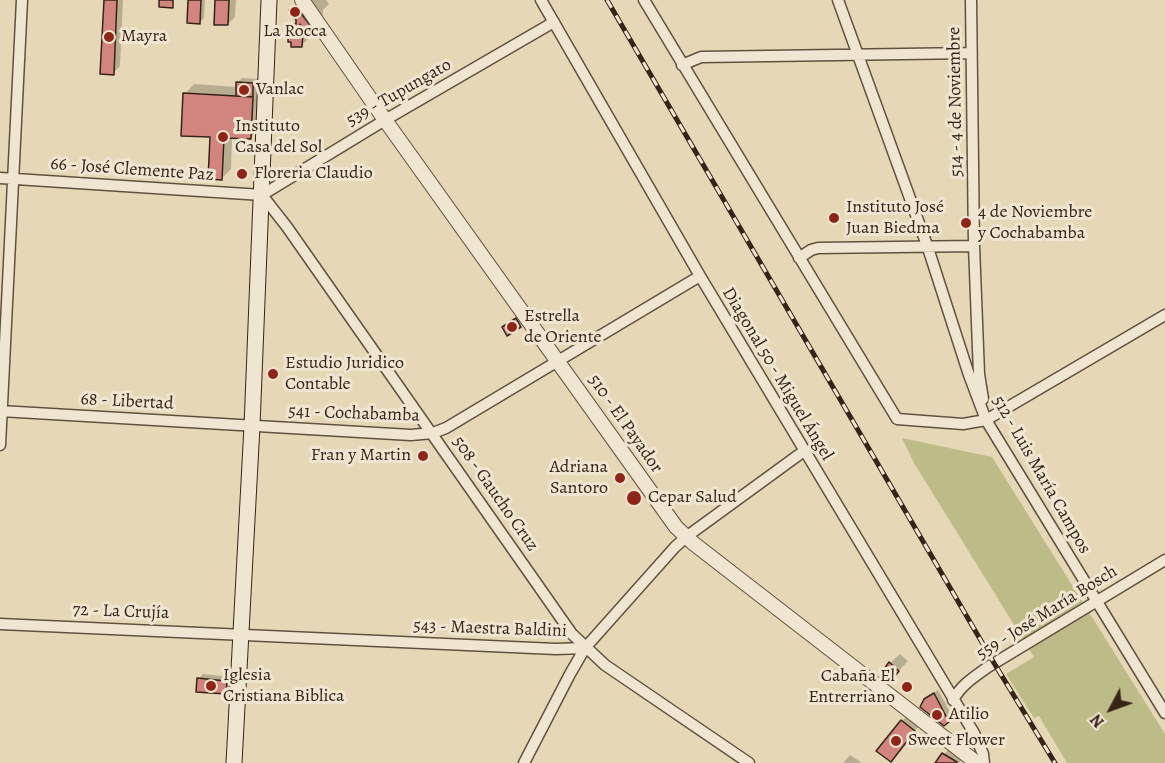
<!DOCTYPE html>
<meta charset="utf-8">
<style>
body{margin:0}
#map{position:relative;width:1165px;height:763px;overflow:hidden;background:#e6d7b6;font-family:Alegreya,serif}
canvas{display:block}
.north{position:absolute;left:1081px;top:679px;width:60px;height:60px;-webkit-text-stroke:4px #efe5d0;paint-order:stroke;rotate:229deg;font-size:16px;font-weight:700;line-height:24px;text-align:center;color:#372418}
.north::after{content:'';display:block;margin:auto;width:21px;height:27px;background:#372418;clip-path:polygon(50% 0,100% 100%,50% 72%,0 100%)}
</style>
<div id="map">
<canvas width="1165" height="763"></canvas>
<div class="north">N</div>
</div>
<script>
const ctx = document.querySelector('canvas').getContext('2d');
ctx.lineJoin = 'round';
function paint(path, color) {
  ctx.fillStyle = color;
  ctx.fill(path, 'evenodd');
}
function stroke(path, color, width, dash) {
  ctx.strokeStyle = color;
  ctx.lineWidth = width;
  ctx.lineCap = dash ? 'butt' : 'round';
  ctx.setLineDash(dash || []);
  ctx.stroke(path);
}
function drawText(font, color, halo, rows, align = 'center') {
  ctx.font = font + ' Alegreya,serif';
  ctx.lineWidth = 6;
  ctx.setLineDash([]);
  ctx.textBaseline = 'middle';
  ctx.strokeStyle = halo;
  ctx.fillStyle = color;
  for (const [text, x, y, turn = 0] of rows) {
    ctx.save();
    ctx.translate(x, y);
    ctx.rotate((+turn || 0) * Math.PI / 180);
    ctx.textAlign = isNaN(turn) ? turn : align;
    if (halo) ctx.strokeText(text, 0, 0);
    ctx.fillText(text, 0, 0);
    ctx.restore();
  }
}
const green = new Path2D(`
 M902,438L992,457L1165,734V763H1067L1039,716L1034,718L1006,674L1034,657L914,463Z`);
const shadow = new Path2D(`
 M105,0H123L120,66L113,73Z
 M189,0H205L204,18L200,22Z
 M217,0H236L235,17L228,24Z
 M301,0H326L329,4L323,10L322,25L301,46L290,37L293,33V25L298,20L291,10Z
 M242,78L257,79V88H262L260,128L250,138L232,137L231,169L221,179L212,136L185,94L194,84L237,87L238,82Z
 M521,315L525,321L508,334V323Z
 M900,654L908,661L891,679L890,663Z
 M203,674L230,677V688L225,693L198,679Z
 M938,690L953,717L944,725L925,700Z
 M909,714L921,723L898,753L902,721Z
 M953,744L964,758L959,763H937Z
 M850,755L862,763H843Z`);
const building = new Path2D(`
 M104,0H117L114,75L100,74Z
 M159,0H173V8L159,7Z
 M188,0H201L200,24L187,23Z
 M215,0H229L228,25H214Z
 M295,6L310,25L304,30L300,24L299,32H303L302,47H291V42H288V36H291L292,24H296V20L289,10Z
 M236,82L253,83V97L236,96Z
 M183,93L253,97L251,139L224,138L222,180L208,179L210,137L181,136Z
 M516,318L521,327L507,336L502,327Z
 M889,662L899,671L891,681L881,673Z
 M197,678L227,681L226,694L196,692Z
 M934,693L949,722L944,726L920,707L924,699Z
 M901,720L915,731L891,762L876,751Z
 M942,753L957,762L956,763H935Z`);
const minor = new Path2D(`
 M541,0L700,276L974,733L983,754L984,763
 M644,0L897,419L963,424L986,420L1165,315
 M838,0L928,248L969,375L986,420L1165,713
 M971,0L974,246L979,374L983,399
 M682,65L701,57L971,53
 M0,178L262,195
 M262,195L287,227L572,634L605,665L749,763
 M262,195L385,120L554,22
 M799,258L811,250L818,248L974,246
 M0,411L411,435L433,433L446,428L700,276
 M0,445L22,0
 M0,624L556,649L585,648
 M953,700C961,685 974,677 988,667L1165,560
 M524,763L570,674L585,648L675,547L686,537L804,451`);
const tertiary = new Path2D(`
 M302,0L385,120L676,527L693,543L977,763`);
const secondary = new Path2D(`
 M234,763L252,426L269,0`);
const rail = new Path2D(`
 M607,0L994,663L1055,763`);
const markers = [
 [295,12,6,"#8f2418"],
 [109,37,6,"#8f2418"],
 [244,90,6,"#8f2418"],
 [223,137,6,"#8f2418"],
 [242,174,6,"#8f2418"],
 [834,218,6,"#8f2418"],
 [966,223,6,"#8f2418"],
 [512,327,6,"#8f2418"],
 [273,374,6,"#8f2418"],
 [423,456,6,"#8f2418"],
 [620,478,6,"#8f2418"],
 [634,498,8,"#8f2418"],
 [211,686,6,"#8f2418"],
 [907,687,6,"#8f2418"],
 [937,715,6,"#8f2418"],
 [896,741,6,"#8f2418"]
];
const poiNames = [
 ["La Rocca",295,32,"center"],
 ["Mayra",121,37],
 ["Vanlac",256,90],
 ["Instituto",235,127],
 ["Casa del Sol",235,148],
 ["Floreria Claudio",254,174],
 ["Instituto José",846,208],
 ["Juan Biedma",846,229],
 ["4 de Noviembre",978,213],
 ["y Cochabamba",978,234],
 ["Estrella",524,317],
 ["de Oriente",524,338],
 ["Estudio Juridico",285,364],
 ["Contable",285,385],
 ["Fran y Martin",411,456,"right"],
 ["Adriana",608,468,"right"],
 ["Santoro",608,489,"right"],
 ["Cepar Salud",648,498],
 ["Iglesia",223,676],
 ["Cristiana Biblica",223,697],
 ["Cabaña El",895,677,"right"],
 ["Entrerriano",895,698,"right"],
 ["Atilio",949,715],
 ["Sweet Flower",908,741]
];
const streetNames = [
 ["539 - Tupungato",399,93,-30],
 ["514 - 4 de Noviembre",956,102,-91],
 ["66 - José Clemente Paz",132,170,4],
 ["Diagonal 50 - Miguel Ángel",777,374,59],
 ["68 - Libertad",127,402,3],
 ["541 - Cochabamba",354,414,2],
 ["510 - El Payador",625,424,55],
 ["512 - Luis María Campos",1041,475,60],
 ["508 - Gaucho Cruz",495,494,55],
 ["72 - La Crujía",121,612,2],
 ["559 - José María Bosch",1047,613,-32],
 ["543 - Maestra Baldini",490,629,2]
];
paint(green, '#bdbc88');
paint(shadow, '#0003');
paint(building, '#d1857e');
stroke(building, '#372418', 1.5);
stroke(minor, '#635140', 13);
stroke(tertiary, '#635140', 16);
stroke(secondary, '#372418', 17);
stroke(minor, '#efe5d0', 10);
stroke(tertiary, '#efe5d0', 14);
stroke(secondary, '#efe5d0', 15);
stroke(rail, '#372418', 5);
stroke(rail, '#efe5d0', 3, [9]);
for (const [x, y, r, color] of markers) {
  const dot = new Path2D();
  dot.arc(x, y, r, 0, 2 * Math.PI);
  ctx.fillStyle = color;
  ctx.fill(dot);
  stroke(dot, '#efe5d0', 2);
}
drawText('18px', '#372418', '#efe5d0', poiNames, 'left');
drawText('18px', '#372418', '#efe5d0', streetNames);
</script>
